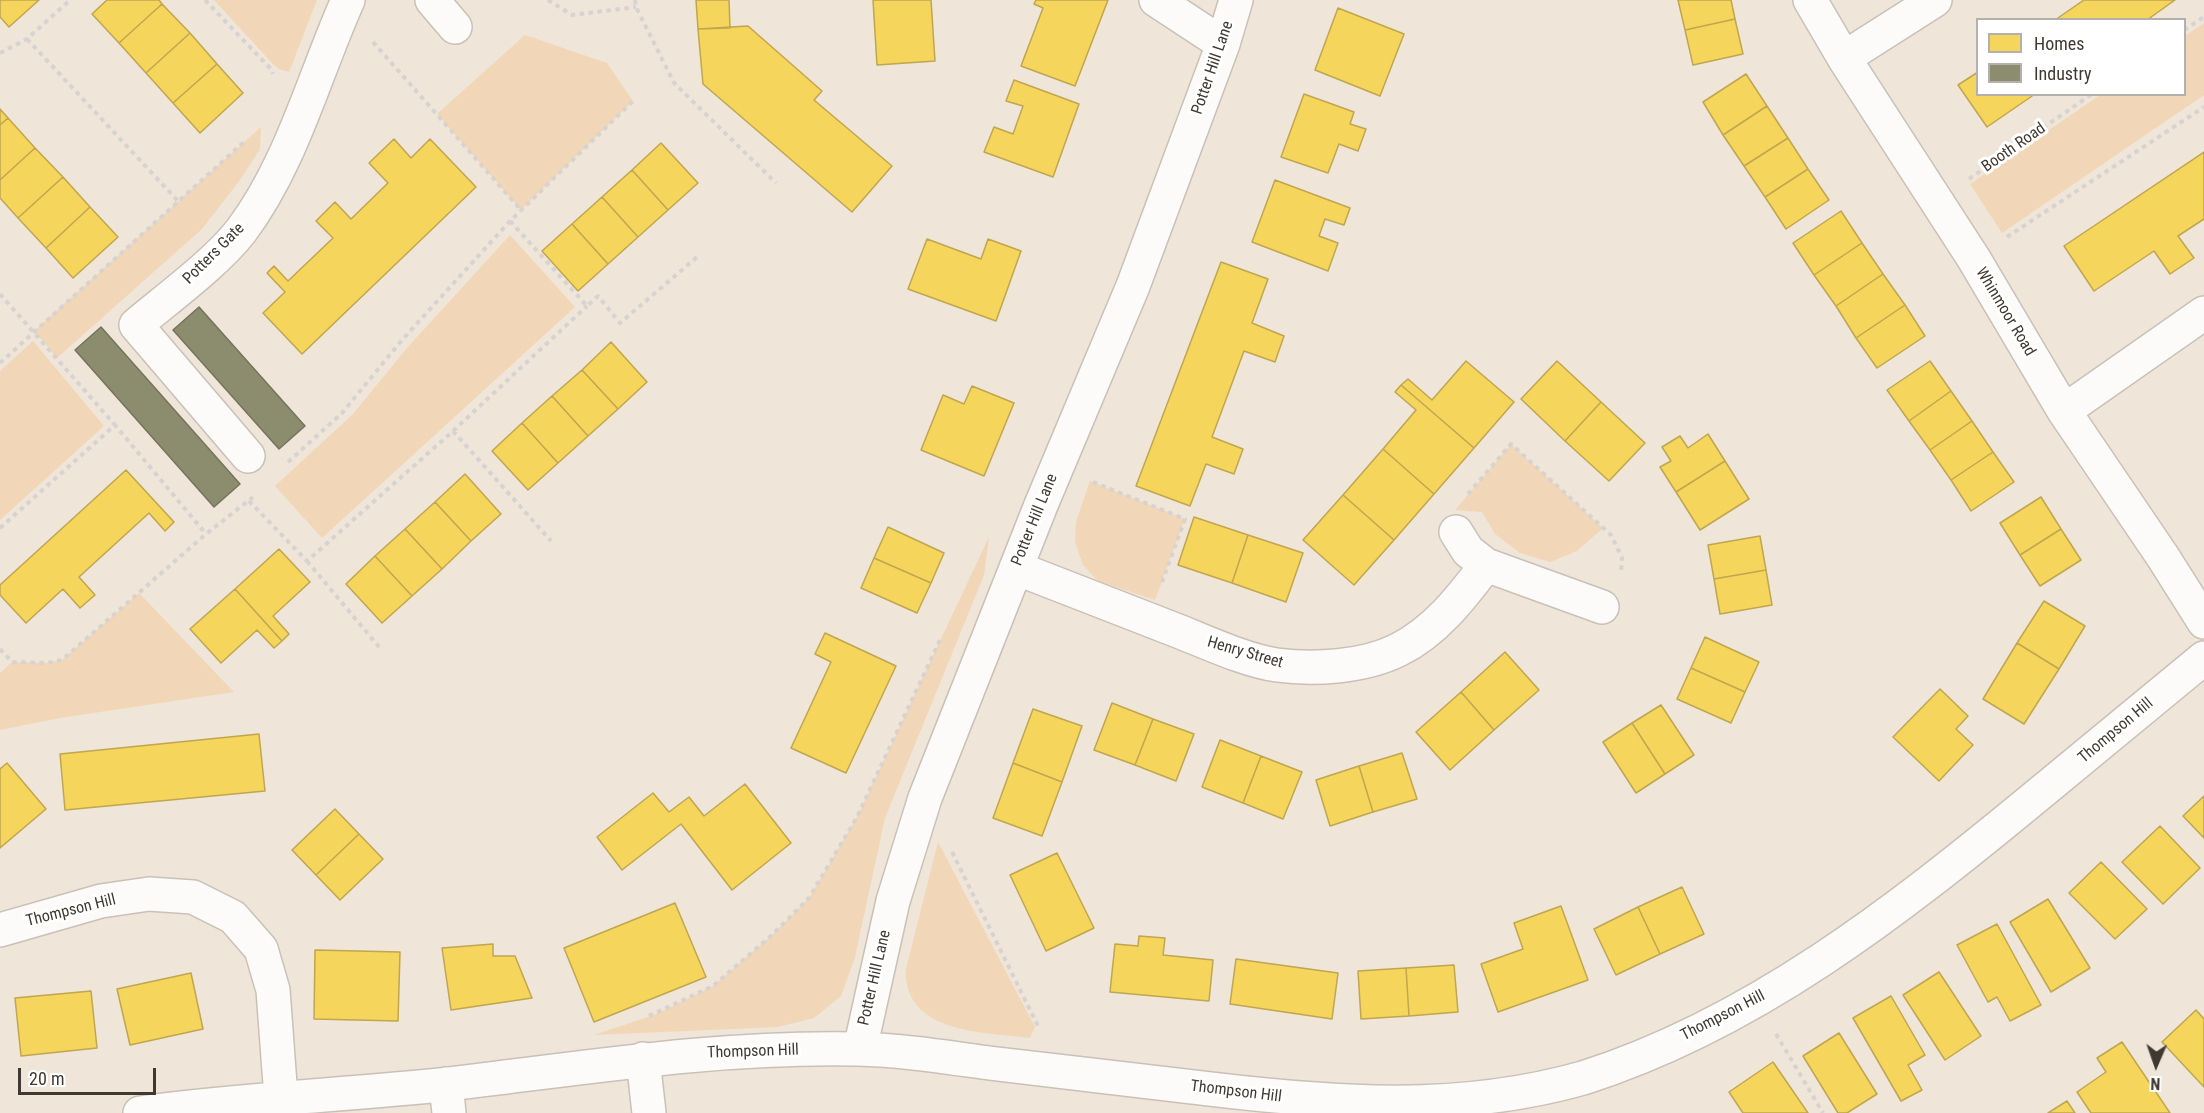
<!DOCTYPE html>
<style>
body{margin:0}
#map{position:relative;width:2204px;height:1113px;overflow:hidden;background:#efe5d9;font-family:"Roboto Condensed",sans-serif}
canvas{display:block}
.legend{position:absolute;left:1976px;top:18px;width:210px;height:78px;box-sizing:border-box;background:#fff;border:2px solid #b3b0ad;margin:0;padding:8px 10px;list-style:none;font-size:18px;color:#403931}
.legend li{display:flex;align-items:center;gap:12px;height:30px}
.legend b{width:30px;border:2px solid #b3b0ad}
.north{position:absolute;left:2126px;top:1035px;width:60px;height:60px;-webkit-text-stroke:4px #fff;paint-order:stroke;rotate:182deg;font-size:16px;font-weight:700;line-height:24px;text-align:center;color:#403931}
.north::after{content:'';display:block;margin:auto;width:21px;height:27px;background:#403931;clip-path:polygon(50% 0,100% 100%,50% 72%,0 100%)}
.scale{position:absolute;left:18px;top:1068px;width:138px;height:27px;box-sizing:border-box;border:3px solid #403931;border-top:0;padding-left:8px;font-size:18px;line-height:21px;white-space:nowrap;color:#403931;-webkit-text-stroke:4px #fff;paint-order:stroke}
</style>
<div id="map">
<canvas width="2204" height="1113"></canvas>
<ul class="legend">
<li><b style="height:16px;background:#f6d55c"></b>Homes</li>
<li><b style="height:16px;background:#8c8c6e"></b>Industry</li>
</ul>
<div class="north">N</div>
<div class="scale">20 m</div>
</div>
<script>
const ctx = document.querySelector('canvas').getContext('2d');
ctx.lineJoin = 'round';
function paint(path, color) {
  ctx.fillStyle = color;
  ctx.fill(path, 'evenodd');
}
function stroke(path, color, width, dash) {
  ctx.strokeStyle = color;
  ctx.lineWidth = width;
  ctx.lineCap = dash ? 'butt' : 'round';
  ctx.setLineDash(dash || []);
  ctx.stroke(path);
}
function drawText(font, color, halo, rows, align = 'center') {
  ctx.font = font + ' "Roboto Condensed",sans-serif';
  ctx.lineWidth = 6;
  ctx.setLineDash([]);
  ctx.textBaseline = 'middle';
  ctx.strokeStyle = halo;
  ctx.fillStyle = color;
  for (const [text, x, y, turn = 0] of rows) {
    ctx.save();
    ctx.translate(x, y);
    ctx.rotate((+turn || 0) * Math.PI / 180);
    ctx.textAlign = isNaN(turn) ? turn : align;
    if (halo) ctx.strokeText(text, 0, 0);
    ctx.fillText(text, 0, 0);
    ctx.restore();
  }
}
const green = new Path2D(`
 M214,0H317L289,72L279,69L272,63Z
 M2204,23V95L2002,233L1970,184L2100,95L2184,94L2185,36Z
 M525,35L607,63L633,101L521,210L437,114Z
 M261,127L260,149L240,180L202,229L57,358L34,331Z
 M510,235L575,307L322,538L275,486L353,414L407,348Z
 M33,341L104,426L0,520V371Z
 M1511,444L1603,528L1577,551L1550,562L1520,553L1495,534L1482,512L1455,510Z
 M1090,481L1185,519L1155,600L1098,581L1083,565L1075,542L1076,522Z
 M989,537L984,575L885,818L855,957L841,996L814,1018L778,1027L594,1035L654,1015L713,986L772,935L809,898L857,817Z
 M139,593L234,692L60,718L0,730V673L12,662L47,663L62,660Z
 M938,842L1035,1027L1030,1038C984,1032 903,1034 906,969Z`);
const homes = new Path2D(`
 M0,0H39L9,27L0,17Z
 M107,0H159L162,4L119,43L92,14Z
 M696,0H729L730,28L698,29Z
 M873,0H931L935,61L877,65Z
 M1036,0H1108L1075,86L1021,66L1043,8L1034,4Z
 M1678,0H1731L1735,19L1685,30Z
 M2084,0H2175L2147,20H2055Z
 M162,4L190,33L146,73L119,43Z
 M1338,8L1404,34L1380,96L1315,70Z
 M1735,19L1743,54L1693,65L1685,30Z
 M748,26L822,91L814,100L892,166L852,212L703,84L698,29Z
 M190,33L217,64L173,103L146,73Z
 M217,64L243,93L200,133L173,103Z
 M1978,72V94H2035L1987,127L1958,85Z
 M1746,74L1767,106L1723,135L1703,102Z
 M1014,80L1079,104L1053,177L984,152L994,127L1013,134L1023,106L1006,101Z
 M1304,94L1354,112L1350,124L1366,129L1358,151L1339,144L1328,173L1281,157Z
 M1767,106L1788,138L1744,166L1723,135Z
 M0,109L8,118L0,125Z
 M8,118L35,148L0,180V125Z
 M1788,138L1808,169L1765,197L1744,166Z
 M394,139L411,158L430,139L476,187L302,354L263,313L285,292L267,273L274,266L288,281L333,238L316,221L335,202L351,219L388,183L369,163Z
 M661,143L698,183L668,210L632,170Z
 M35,148L63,177L18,218L0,198V180Z
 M2204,152V219L2178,236L2194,258L2170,274L2154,251L2094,291L2064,246Z
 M1808,169L1829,200L1786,229L1765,197Z
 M632,170L668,210L638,237L602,197Z
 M63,177L90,207L46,248L18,218Z
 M1275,180L1350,208L1344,225L1325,219L1319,236L1338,243L1328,271L1252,242Z
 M602,197L638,237L608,264L572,224Z
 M90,207L118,237L73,278L46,248Z
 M1841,211L1862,243L1814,275L1793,243Z
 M572,224L608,264L578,291L542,251Z
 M927,239L981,259L988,239L1021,251L996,321L908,289Z
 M1862,243L1883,274L1836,306L1814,275Z
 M1221,262L1268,279L1252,323L1284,336L1275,362L1244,351L1212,437L1243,449L1234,474L1206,464L1190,506L1136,486Z
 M1883,274L1905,305L1856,338L1836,306Z
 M1905,305L1925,336L1877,368L1856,338Z
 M611,342L647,382L618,409L582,370Z
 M1466,361L1514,402L1474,448L1401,385L1408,379L1432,400Z
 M1557,361L1601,402L1565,441L1521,399Z
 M1930,361L1951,391L1909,421L1887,390Z
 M582,370L618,409L588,436L552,396Z
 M1401,385L1474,448L1434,494L1383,449L1416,410L1395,392Z
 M972,386L1014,403L984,476L921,450L943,395L964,404Z
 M1951,391L1972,421L1930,450L1909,421Z
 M552,396L588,436L558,463L522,423Z
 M1601,402L1645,443L1609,481L1565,441Z
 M1972,421L1993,452L1951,480L1930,450Z
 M522,423L558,463L528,490L492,451Z
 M1708,434L1725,461L1676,492L1660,467L1671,461L1662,447L1680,436L1688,448Z
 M1383,449L1434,494L1394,540L1343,495Z
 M1993,452L2014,482L1971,511L1951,480Z
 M1725,461L1749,499L1700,530L1676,492Z
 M126,470L174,522L165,531L149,513L79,577L95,595L80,608L63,589L26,623L0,595V585Z
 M465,474L501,514L471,541L435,502Z
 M1343,495L1394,540L1354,585L1303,540Z
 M2041,497L2061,529L2020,555L2000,523Z
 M435,502L471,541L442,569L405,529Z
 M1194,517L1248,535L1232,583L1178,565Z
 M888,527L944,553L931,583L874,558Z
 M405,529L442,569L412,596L375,556Z
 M2061,529L2081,560L2040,586L2020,555Z
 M1248,535L1303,553L1286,602L1232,583Z
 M1760,536L1766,570L1714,579L1708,545Z
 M279,549L310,582L273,616L289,634L282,641L235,589Z
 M375,556L412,596L382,623L346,584Z
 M874,558L931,583L917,613L861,588Z
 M1766,570L1772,605L1720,614L1714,579Z
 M235,589L282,641L274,648L257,630L221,663L190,629Z
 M2044,601L2085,626L2059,669L2017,643Z
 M825,633L896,666L846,773L791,748L831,662L815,654Z
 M1705,637L1759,662L1745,692L1691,668Z
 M2017,643L2059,669L2024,724L1983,699Z
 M1505,652L1539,690L1494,730L1461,692Z
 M1691,668L1745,692L1731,723L1677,699Z
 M1940,689L1968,716L1956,729L1973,745L1939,781L1893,737Z
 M1461,692L1494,730L1450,770L1416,732Z
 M1112,703L1153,719L1135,765L1094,750Z
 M1661,705L1694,755L1665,774L1632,723Z
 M1033,709L1082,726L1062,782L1013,763Z
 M1153,719L1194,734L1176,781L1135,765Z
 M1632,723L1665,774L1636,793L1603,742Z
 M259,734L265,791L65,810L60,754Z
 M1220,740L1261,756L1243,803L1202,787Z
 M1402,753L1417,799L1373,812L1359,766Z
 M1261,756L1302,772L1283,819L1243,803Z
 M7,763L46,809L0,848V769Z
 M1013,763L1062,782L1042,836L993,818Z
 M1359,766L1373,812L1330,826L1316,780Z
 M745,784L791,843L732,890L681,824L622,870L597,837L653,793L669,812L689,797L704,816Z
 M2204,796V838L2183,816Z
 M335,809L359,834L316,875L292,850Z
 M2160,826L2200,868L2163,904L2122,862Z
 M359,834L383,859L340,900L316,875Z
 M1057,853L1094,928L1046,951L1010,875Z
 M2101,862L2147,909L2115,939L2069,893Z
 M1682,887L1704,934L1660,954L1638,907Z
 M2048,899L2090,968L2051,992L2010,922Z
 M675,903L706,977L594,1022L564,948Z
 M1561,906L1588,980L1498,1012L1481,964L1523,949L1514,923Z
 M1638,907L1660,954L1616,975L1594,929Z
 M1997,924L2041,1005L2010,1021L1997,997L1988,1002L1957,945Z
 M1139,936L1165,938L1163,955L1213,960L1209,1001L1110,992L1115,944L1138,946Z
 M493,944V956H515L532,998L451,1010L442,948Z
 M315,950L400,952L398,1021L314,1019Z
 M1236,959L1338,973L1332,1019L1230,1004Z
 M1454,965L1458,1012L1409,1016L1406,968Z
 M1406,968L1409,1016L1361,1019L1358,971Z
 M1939,972L1981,1036L1945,1060L1903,995Z
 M191,973L203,1029L130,1045L117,989Z
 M91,991L97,1048L21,1056L15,998Z
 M1891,996L1925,1055L1908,1065L1922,1090L1901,1101L1853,1018Z
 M2196,1010L2204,1019V1087L2162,1042Z
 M1839,1033L1877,1094L1847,1113H1838L1803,1056Z
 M2122,1042L2170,1113H2091L2077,1092L2106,1072L2097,1058Z
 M1773,1062L1808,1113H1743L1729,1092Z
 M2067,1101L2075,1113H2048Z`);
const industry = new Path2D(`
 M199,307L305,426L279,449L173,330Z
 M101,327L240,484L214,507L75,350Z`);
const path = new Path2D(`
 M205,0L271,69L273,74
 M548,0L572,15L636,7
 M635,0L636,7L674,83L776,183
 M2184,30L2204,17
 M27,39L178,201
 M373,42L521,210
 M0,53L27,39L70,0
 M1969,179L2092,94
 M510,221L587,306L598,296L620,323L697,257
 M2007,237L2204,107
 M0,294L115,425
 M0,363L244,142
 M453,431L551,541
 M288,462L342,413L402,340L510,221L633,101
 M1093,482L1185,519L1162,582
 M1468,494L1511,444L1611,535L1622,558L1621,571
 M249,501L307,561L453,431L587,306
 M0,528L115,425L206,534
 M307,561L379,647
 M0,649L12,662L47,663L62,660L206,534L253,497
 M952,852L1037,1024L1038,1029
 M649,1016L713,986L772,935L809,898L857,817L941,638
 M1776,1034L1823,1113`);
const minor = new Path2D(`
 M432,0L455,27
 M1156,0L1223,44
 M1810,0L1844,58L1974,259L2064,411L2163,557L2204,622
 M1844,58L1935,0
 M2064,411L2204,313
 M248,456L136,325C168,298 216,263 241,231C292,163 314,76 348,0
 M1456,532L1468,551L1486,565L1602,607
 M1016,568C1070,589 1124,610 1178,631C1206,642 1247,661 1277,665C1314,670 1364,667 1398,650C1435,632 1462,597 1486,565
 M0,930L101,901L149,894L193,897L233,917L261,949L273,990L281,1098
 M860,1049L893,901L925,798L1041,505L1133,286L1223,44L1236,0
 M643,1059L649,1113
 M446,1084L449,1113
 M140,1113C242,1099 346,1095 449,1084C585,1068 720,1046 857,1049C901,1050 946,1057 989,1063C1063,1072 1136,1080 1210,1089C1336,1104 1459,1113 1583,1078C1753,1024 1897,911 2033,799C2090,752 2147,705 2204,658`);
const streetNames = [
 ["Potter Hill Lane",1213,68,-71],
 ["Booth Road",2014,148,-35],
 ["Potters Gate",214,254,-45],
 ["Whinmoor Road",2005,312,59],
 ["Potter Hill Lane",1035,520,-68],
 ["Henry Street",1245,653,16],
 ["Thompson Hill",2116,731,-40],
 ["Thompson Hill",71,911,-14],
 ["Potter Hill Lane",875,978,-77],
 ["Thompson Hill",1723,1016,-27],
 ["Thompson Hill",753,1052,-2],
 ["Thompson Hill",1236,1092,7]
];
paint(green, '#f1d7b7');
paint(homes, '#f6d55c');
stroke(homes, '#bfa64f', 1.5);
paint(industry, '#8c8c6e');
stroke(industry, '#75735c', 1.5);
stroke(minor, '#c9c1b8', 36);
stroke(path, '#d6d3d0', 4, [4.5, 4.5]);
stroke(minor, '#fdfbf9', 33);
drawText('16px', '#403931', '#fff', streetNames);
</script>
